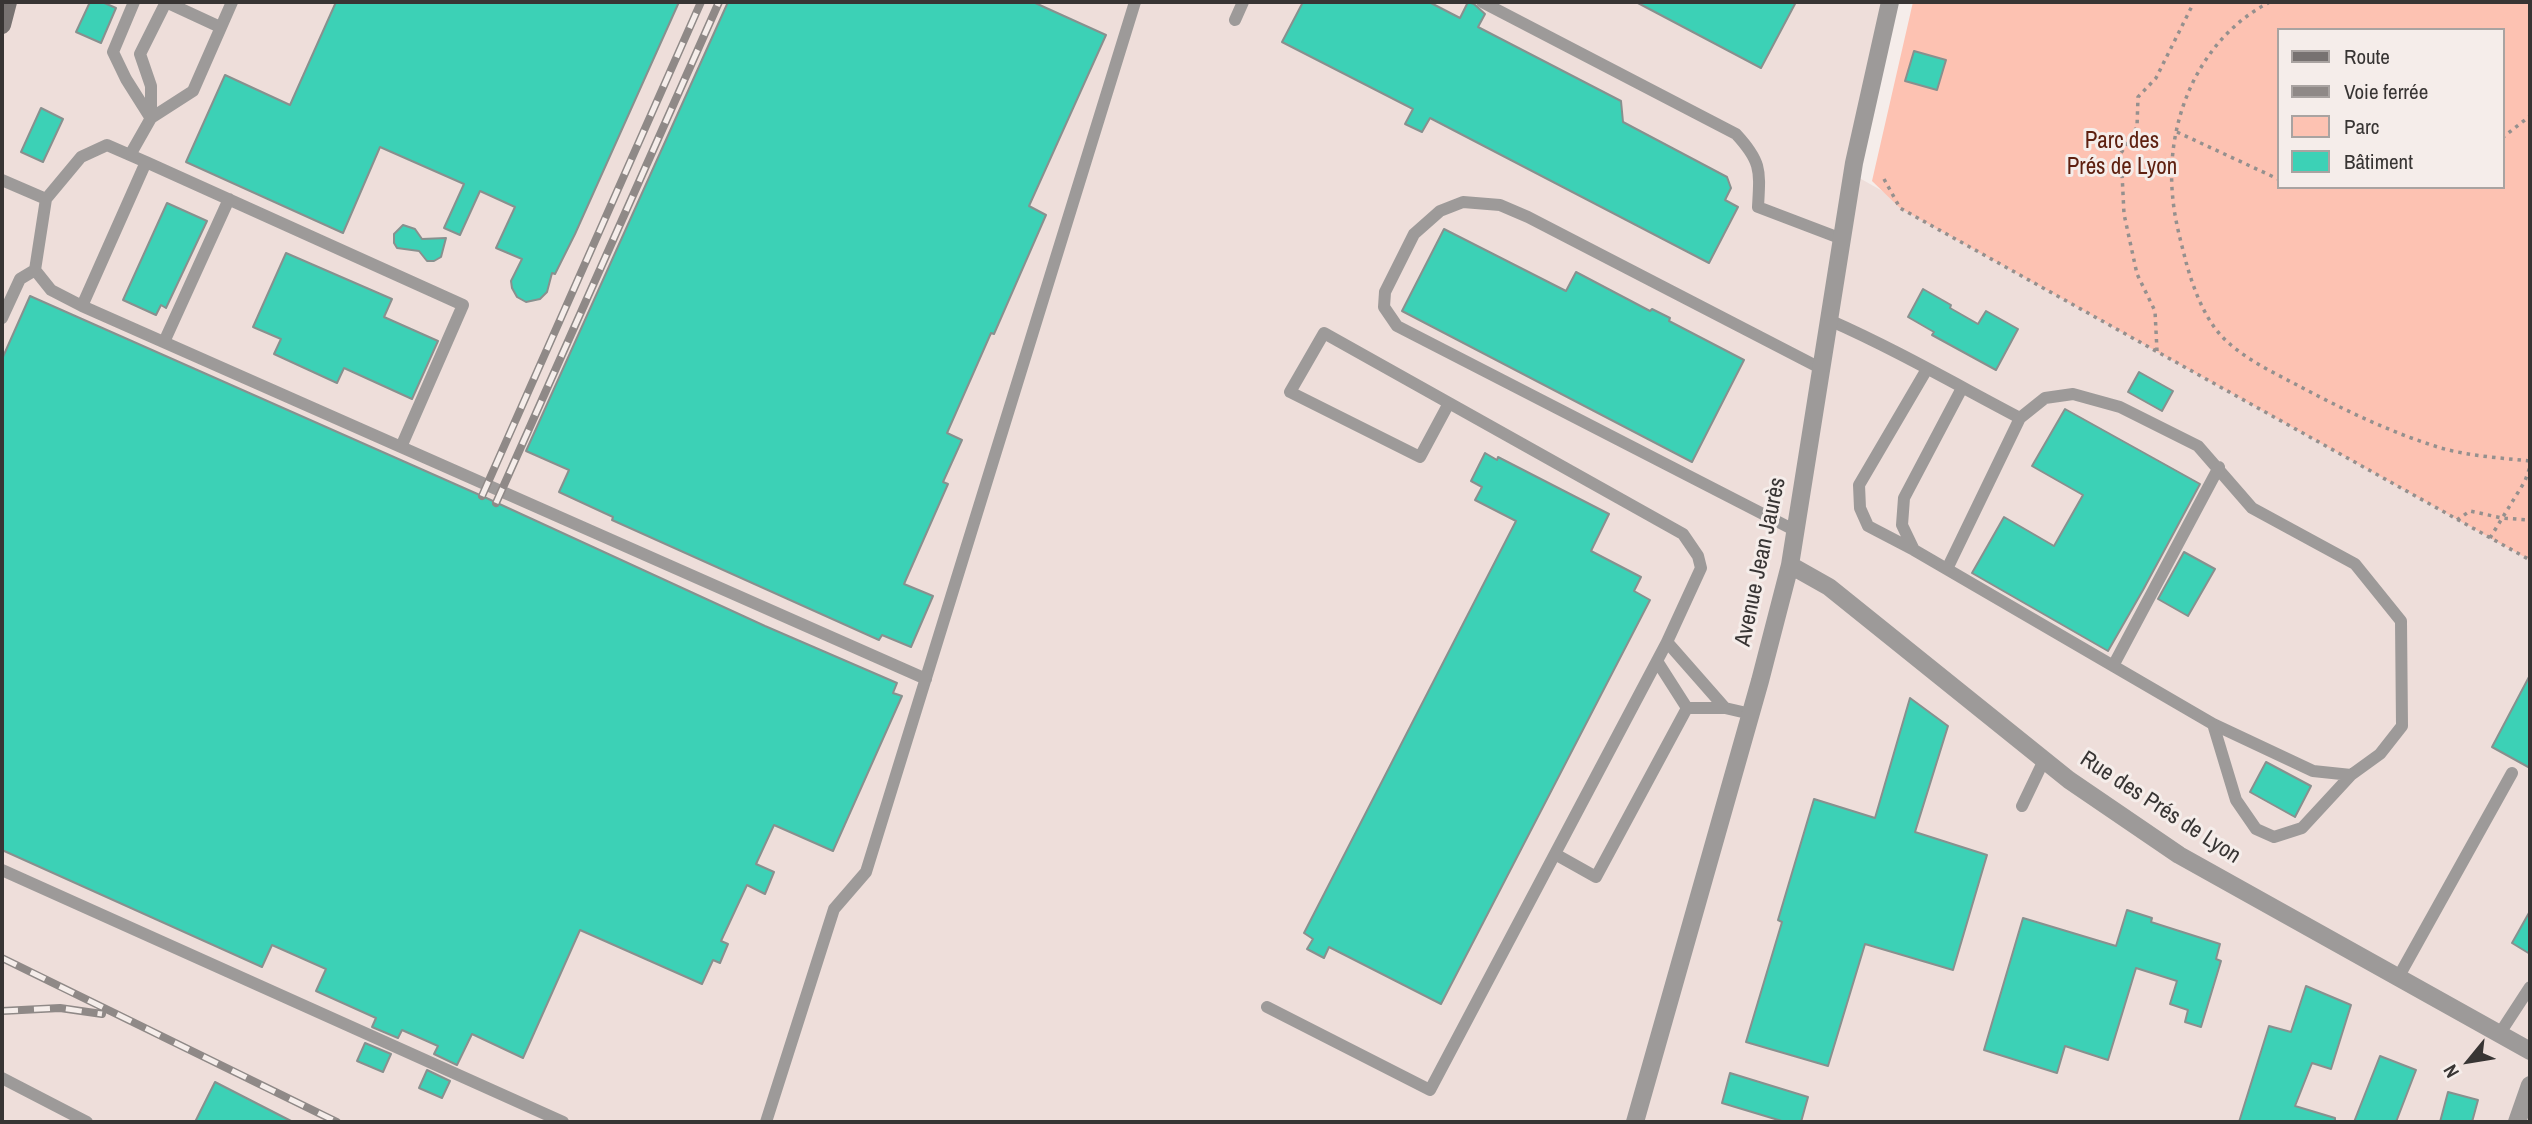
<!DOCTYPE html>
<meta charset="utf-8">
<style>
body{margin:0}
#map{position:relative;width:2532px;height:1124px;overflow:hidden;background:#f5edea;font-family:"Archivo Narrow",sans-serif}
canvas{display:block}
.frame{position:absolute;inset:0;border:4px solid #383534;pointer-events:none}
.legend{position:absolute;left:2277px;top:28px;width:228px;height:161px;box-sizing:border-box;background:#f5edea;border:2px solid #a9a3a1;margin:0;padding:9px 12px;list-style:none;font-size:21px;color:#383534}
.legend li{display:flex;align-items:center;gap:14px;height:35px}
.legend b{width:35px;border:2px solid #a9a3a1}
.north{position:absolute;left:2434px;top:1026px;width:70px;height:70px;-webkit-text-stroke:5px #f5edea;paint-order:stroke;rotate:240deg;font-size:19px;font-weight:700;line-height:28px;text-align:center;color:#383534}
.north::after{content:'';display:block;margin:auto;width:24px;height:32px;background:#383534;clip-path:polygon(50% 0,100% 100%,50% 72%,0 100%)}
</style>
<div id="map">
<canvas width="2532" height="1124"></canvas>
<div class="frame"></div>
<ul class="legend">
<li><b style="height:9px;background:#777271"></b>Route</li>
<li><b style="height:9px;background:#8f8987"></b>Voie ferrée</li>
<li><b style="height:19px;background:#fdc2b2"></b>Parc</li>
<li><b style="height:19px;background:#3cd1b6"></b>Bâtiment</li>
</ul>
<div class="north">N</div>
</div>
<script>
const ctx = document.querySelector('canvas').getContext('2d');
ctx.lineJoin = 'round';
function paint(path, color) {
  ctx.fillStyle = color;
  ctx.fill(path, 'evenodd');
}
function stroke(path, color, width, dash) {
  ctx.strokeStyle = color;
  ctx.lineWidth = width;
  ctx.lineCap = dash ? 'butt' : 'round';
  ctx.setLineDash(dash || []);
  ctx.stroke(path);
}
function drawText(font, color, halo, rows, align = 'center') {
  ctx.font = font + ' "Archivo Narrow",sans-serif';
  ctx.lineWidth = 6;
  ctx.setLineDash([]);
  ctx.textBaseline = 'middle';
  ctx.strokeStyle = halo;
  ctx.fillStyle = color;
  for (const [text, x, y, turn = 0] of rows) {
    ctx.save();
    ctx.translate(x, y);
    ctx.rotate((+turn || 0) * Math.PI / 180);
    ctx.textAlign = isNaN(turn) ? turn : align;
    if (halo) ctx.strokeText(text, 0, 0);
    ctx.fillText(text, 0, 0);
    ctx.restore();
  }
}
const built = new Path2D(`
 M2,2H1887L1854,175L2530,555V1122H2Z`);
const green = new Path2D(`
 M1913,2H2530V560L1900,208L1872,181ZM2278,30H2502V187H2278Z`);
const building = new Path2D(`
 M90,2H102L116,8L101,43L76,32Z
 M336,2H679L575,234L555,274L552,273L547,292L540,299L526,302L517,297L512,288L511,281L522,259L496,248L515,207L480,191L460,235L444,228L464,184L380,147L343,233L186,162L225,75L290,105Z
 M728,2H1033L1106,35L1029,206L1046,215L994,334L991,333L947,433L962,440L943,482L948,484L904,584L933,596L911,647L882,635L879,640L612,520L613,517L559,492L569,470L526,451Z
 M1303,2H1429L1460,18L1468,2L1474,4L1485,14L1478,27L1621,101L1623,122L1727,177L1731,188L1725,200L1738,207L1709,263L1430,118L1422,132L1405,124L1413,109L1282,42Z
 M1636,2H1796L1761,68Z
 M1914,51L1946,60L1937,90L1905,81Z
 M41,108L63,119L43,162L21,152Z
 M167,203L207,221L166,308L161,305L156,315L123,300Z
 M403,225L415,229L422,239L446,238L441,257L434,261H427L419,251L397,248L394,243V234Z
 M1444,229L1566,291L1576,272L1650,311L1652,309L1670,318L1669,321L1744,360L1692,462L1402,311Z
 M286,253L392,299L384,317L438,341L412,399L344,368L337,383L274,354L281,339L253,327Z
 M1923,289L1951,305L1950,308L1978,324L1986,311L2018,329L1996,370L1932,335L1934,332L1908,317Z
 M30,296L482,496L765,626L897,683L893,693L902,696L833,851L774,825L756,864L774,872L765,894L747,885L721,941L728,944L720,963L713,960L702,984L580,930L523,1058L472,1034L457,1065L434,1054L438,1046L402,1030L398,1038L372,1027L376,1018L316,991L326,969L272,945L262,967L2,850V359Z
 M2139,372L2173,391L2162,411L2128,392Z
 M2065,409L2200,484L2143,590L2108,651L1972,573L2004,517L2054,546L2083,495L2032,466Z
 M1485,453L1497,460L1498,457L1609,514L1591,551L1641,577L1634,591L1650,600L1441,1004L1329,947L1324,958L1307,949L1313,939L1304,933L1516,521L1475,500L1482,487L1471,481Z
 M2184,552L2215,569L2188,616L2158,599Z
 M2530,675V768L2492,747Z
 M1910,698L1948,726L1915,832L1987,855L1953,970L1865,944L1828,1066L1746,1042L1782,922L1778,920L1814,799L1875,818Z
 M2266,762L2311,786L2295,817L2250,792Z
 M2127,910L2152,918L2151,922L2220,944L2216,959L2221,961L2201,1027L2185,1022L2188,1010L2170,1004L2177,981L2136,968L2108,1060L2065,1046L2057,1073L1984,1050L2023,918L2116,946Z
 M2530,911V954L2512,943Z
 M2306,986L2351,1005L2331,1069L2312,1063L2295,1106L2335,1118V1122H2239L2269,1026L2291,1032Z
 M365,1043L391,1054L383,1072L357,1061Z
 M2380,1056L2416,1070L2396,1122H2354Z
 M427,1070L450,1081L442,1098L419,1088Z
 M1730,1073L1808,1097L1801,1122H1785L1722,1103Z
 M215,1082L293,1122H195Z
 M2448,1092L2478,1100L2472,1122H2440Z`);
const path = new Path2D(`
 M2270,2C2199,38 2164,122 2173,200C2175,221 2181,242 2186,262C2194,291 2207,326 2231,345C2251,362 2276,374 2299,386C2344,410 2392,433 2441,448C2469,456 2501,458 2530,461
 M2177,132L2278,179
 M2502,138L2530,116
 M1884,179L1900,208L2530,560
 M2157,351L2155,311L2137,274L2124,214L2121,153L2137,127L2138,97L2156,78L2194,2
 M2457,520L2470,511L2502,518L2530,520
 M2490,538L2525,481L2530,467`);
const service = new Path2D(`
 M134,2L113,52L126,79L150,117
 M1482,2L1736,134C1762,162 1760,171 1758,207L1842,239
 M1235,20L1243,2
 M151,118V86L140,54L166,2L220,27
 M130,155L151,118L193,91L232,2
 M146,162L463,305L401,447
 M2,180L46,199L35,270L51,290L82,306L146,162L107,145L81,157L46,199
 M82,306L926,679
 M2,318L20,279L35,270
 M1829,320C1895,349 1957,385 2020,418L2045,398L2073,394L2120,407L2198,446L2252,508L2355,564L2401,621L2402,726L2380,754L2351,775L2313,771L2213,724L1914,550L1902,525L1904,498L1962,388
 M164,342L229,199
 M1796,531L1397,326L1384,307L1385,292L1414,234L1440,211L1463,202L1500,205L1528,217L1822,369
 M1914,550L1868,526L1860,508L1859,485L1927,369
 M1947,569L2020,418
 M1667,642L1725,708H1687
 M2113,666L2219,467
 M1725,708L1751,714
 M2213,724L2236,800L2256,829L2274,837L2302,828L2351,775
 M2022,806L2044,760
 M1555,854L1596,877L1687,708L1657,661
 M2,870L563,1122
 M2399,976L2512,773
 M1267,1007L1430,1090L1667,642L1701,568L1698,556L1683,534L1324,333L1290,392L1420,457L1449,403
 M2500,1033L2530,987
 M2,1078L87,1122
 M766,1122L834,909L866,872L1135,2`);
const minor = new Path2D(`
 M1790,565L1829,587L2069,780L2179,855L2530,1051
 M1635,1122L1760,681L1790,565L1854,163L1890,2
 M2517,1122L2530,1085`);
const secondary = new Path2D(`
 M2,25L8,2`);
const rail = new Path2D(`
 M482,496L701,2
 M496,503L719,2
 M2,958L337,1122
 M2,1011L60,1008L102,1014`);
const parkNames = [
 ["Parc des",2122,142],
 ["Prés de Lyon",2122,168]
];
const streetNames = [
 ["Avenue Jean Jaurès",1761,562,-78],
 ["Rue des Prés de Lyon",2160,808,33]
];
paint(built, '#eededa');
paint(green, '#fdc2b2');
paint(building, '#3cd1b6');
stroke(building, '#88908e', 2);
stroke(path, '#95908e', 3.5, [3.5, 5]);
stroke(service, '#9d9a99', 12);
stroke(minor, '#9d9a99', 18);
stroke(secondary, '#777271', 18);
stroke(rail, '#8f8987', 8);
stroke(rail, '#f5edea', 5, [16]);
drawText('23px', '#5e2010', '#f5edea', parkNames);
drawText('23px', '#383534', '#f5edea', streetNames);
</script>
